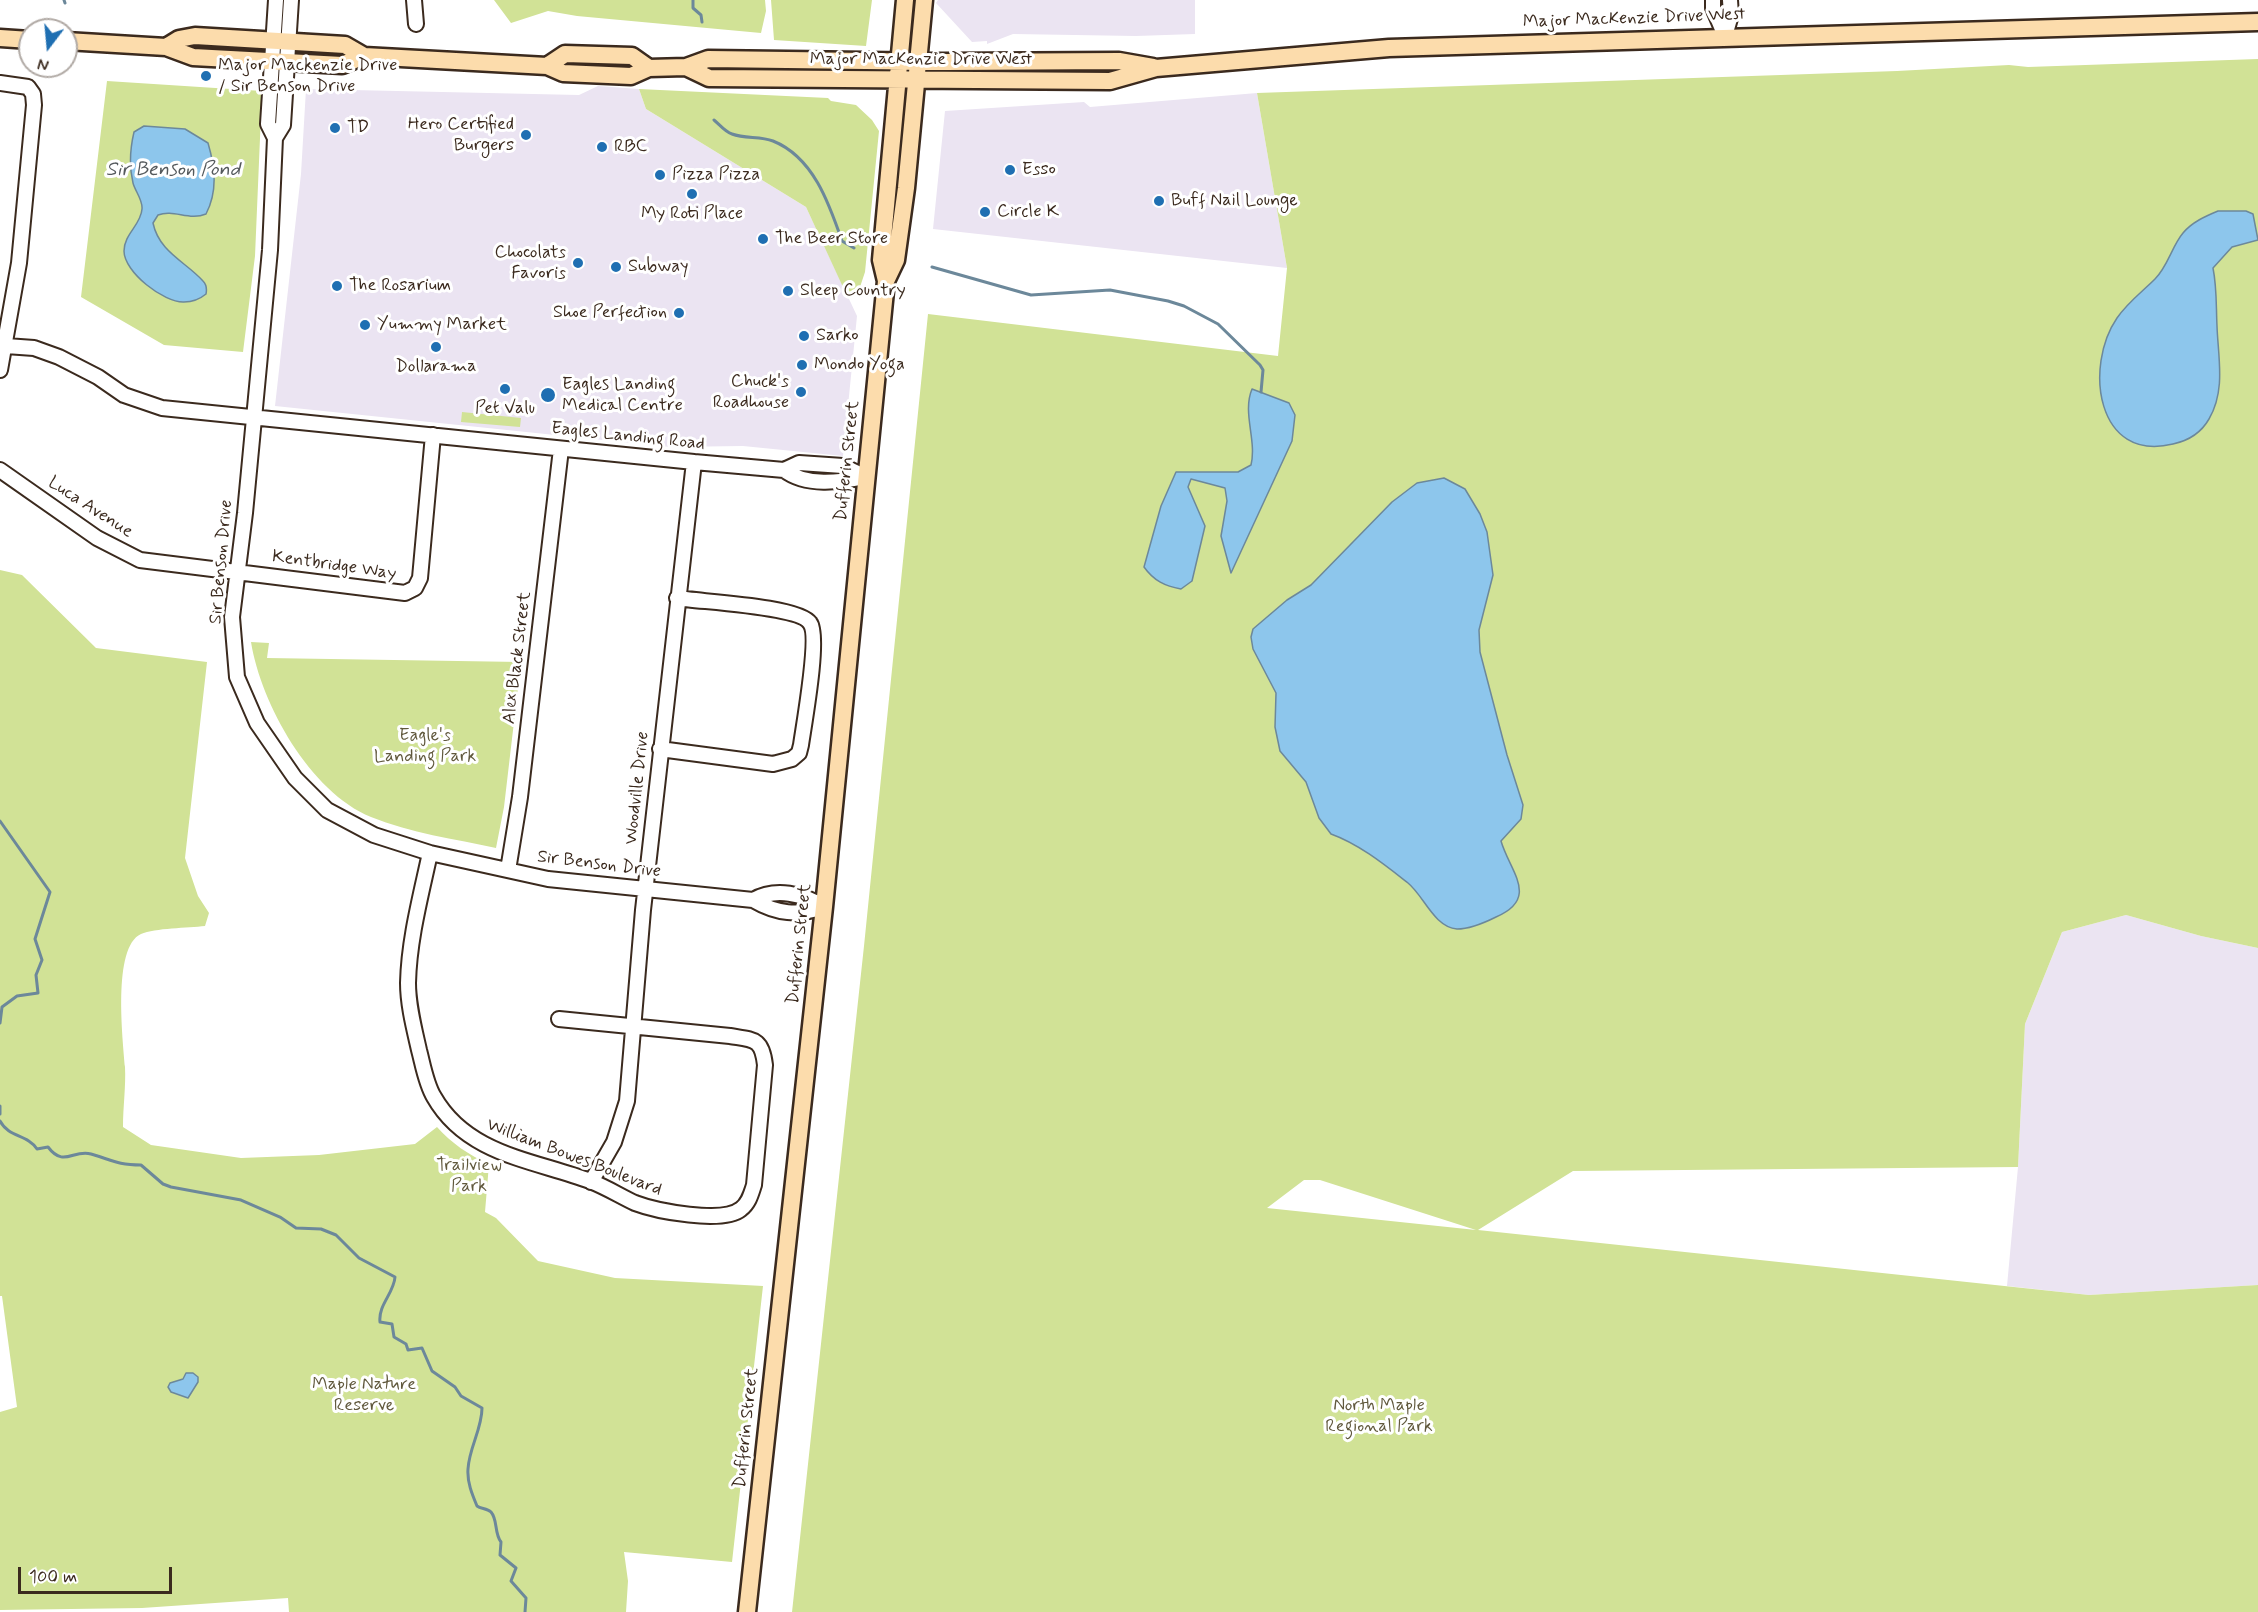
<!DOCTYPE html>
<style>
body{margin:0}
#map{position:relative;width:2258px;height:1612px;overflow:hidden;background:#fff;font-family:Mynerve,sans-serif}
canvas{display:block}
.north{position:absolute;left:18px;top:18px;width:60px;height:60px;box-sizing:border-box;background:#fff;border:2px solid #b1aaa5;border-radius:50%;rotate:196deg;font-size:16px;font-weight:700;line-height:24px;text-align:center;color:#3b2a1e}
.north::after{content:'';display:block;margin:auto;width:21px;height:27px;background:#1f6fb2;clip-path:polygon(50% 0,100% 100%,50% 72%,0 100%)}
.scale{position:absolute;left:18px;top:1567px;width:154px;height:27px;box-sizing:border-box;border:3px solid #3b2a1e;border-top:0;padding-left:8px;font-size:18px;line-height:21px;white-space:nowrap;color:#3b2a1e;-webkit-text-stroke:4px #fff;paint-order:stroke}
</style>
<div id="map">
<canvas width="2258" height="1612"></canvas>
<div class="north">N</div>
<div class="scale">100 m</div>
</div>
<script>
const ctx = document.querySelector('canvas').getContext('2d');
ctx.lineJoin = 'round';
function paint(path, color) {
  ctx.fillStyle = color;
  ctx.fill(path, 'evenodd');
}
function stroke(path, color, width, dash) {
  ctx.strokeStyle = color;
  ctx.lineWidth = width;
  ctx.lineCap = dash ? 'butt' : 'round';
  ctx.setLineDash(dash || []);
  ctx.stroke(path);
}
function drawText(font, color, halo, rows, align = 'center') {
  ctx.font = font + ' Mynerve,sans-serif';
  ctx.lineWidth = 6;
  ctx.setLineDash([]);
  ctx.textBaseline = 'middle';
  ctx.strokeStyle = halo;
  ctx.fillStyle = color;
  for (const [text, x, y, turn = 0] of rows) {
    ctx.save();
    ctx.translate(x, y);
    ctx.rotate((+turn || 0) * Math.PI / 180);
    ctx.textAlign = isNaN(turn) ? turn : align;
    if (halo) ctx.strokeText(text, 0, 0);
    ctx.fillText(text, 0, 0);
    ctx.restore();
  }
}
const built = new Path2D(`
 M938,0H1195V34L1136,36L1013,34L987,44V41L972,42L936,3Z
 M598,86L639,89L646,109L806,207L857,316L843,456L743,446L671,447L275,406L301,174L306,89L579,95Z
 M1257,93L1287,268L933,229L945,111L1084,102L1090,107Z
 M2126,915L2201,936L2258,948V1285L2089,1295L2007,1286L2018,1167L2025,1024L2062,932Z`);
const green = new Path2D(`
 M494,0H765L766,11L761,33L577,16L548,11L511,23Z
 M771,0H872L866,46L774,40Z
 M2258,59V948L2201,936L2126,915L2062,932L2025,1024L2018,1167L1573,1171L1478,1230L2089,1295L2258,1285V1612H792L864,946L928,314L1278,356L1287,268L1257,93L1897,71L2009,65L2028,67ZM1304,1180H1320L1476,1230L1267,1208Z
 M107,81L262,91L255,256L243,352L164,345L81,297Z
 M639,89L828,98L831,101L856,105L872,120L879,131L865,272L860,287L848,298L806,207L646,109Z
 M462,412L521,418L520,427L461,422Z
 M0,570L22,575L96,648L207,662L185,858L198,896L209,913L205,926C188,928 155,928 141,934C112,947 123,1040 125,1067C126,1086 123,1107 123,1127L151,1145L241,1158L319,1155L415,1144L437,1127C451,1143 469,1155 489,1164L485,1212L496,1218L538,1261L615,1278L763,1286L732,1562L624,1552L628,1581L626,1612H289L288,1598L142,1608L0,1610V1412L17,1407L2,1296H0Z
 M251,642L269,643L267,658L521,662L504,807L496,848C455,839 410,833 371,817C310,792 261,704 251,642Z`);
const water = new Path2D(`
 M144,126L185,129L208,143C215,167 218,191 206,214C189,221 174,209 158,215L153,223C159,252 186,262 203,281C207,285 207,289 206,294C200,299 192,302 184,302C164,303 124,272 124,251C124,234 141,225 142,209C143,200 135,191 133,183C129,166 130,149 134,132Z
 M2218,211H2246L2253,214L2258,240L2232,247L2213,268C2217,288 2216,305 2217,326C2218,357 2226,390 2209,419C2201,433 2187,441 2173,444C2096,463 2084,366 2117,318C2128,302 2142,292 2155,279C2168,266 2172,246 2183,233C2192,222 2206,216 2218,211Z
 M1252,389L1289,403L1295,415L1292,441L1231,573L1221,536L1227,501L1225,488L1191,479L1188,487L1205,526L1192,581L1181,589C1165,586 1154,581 1144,567L1161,506L1176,472H1238L1251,465C1257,440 1242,413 1252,389Z
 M1444,478L1465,489L1480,514L1487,532L1493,575L1479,630L1480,652L1507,755L1523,805L1521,819L1501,841C1510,872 1540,898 1496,917C1486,922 1469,929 1457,929C1434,927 1424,896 1408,883C1385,865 1359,844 1331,834L1319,818L1306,782L1280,751L1275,727L1276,693L1253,649L1251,637L1253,629L1287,600L1311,585L1392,502L1417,483Z
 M186,1373H193L198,1377V1382L188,1398L171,1392L168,1387L170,1383L183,1379Z`);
const stream = new Path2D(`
 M64,0L65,3
 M693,0V8L701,15L702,22
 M714,120C719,124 725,132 732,134C745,139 760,136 773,141C813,157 829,203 842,241L854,248
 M932,267L1031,295L1110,290L1168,301L1184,306L1218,324L1260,365L1263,370L1261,392
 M0,821L50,892L35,939L42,960L36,975L38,993L17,996L2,1007L0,1023
 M0,1106V1114
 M0,1121C9,1138 27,1134 37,1149L48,1147C64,1168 73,1149 91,1154C112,1160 117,1165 141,1165L163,1184L171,1187L241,1200L280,1217L296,1228L321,1229L336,1235L359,1258L395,1277C394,1293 378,1305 380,1322L392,1324L394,1337L406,1344L408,1350L422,1348L432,1371L455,1387L461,1396L482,1408C482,1429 469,1448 468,1469C467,1482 472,1494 477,1506C481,1509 487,1508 491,1512C498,1520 494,1533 501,1542L500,1555L516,1568L511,1581L526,1598L525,1612`);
const minor = new Path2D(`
 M276,0L268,124L275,138L270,250L245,513L232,617L237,677L257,723L295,778L327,810L374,835L430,853L548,879L753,900C777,914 798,916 824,907
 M414,0L416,24
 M1713,0V8L1725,36
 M1725,36L1731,15L1730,0
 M0,83L28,87L33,94L34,105L19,263L0,370
 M275,138L283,125L291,0
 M6,346L34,348L59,357L98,377L124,395L162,408L694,462L784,470L799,463L843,466L866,477
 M0,470L97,538L140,560L405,593L415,588L420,578L433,435
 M784,470C806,487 840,482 866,477
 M660,749L773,764L792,759L799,753L801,745C804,724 820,636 810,623C799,606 702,602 677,598
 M430,853C421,895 409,939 408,983C408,1005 414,1028 419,1050C423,1065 426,1084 434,1097C467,1155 534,1160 590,1181C606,1187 620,1196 635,1203C656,1211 723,1224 741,1209C749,1203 751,1194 754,1185L765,1065C762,1038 754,1040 730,1036L559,1019
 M508,870L520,797L561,449
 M753,900C776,887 803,894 824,907
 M591,1182L614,1142L627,1101L643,910L694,462`);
const major = new Path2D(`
 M0,38L30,40
 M66,41L166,47L193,57L342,65L364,56L547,66L563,73L631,76L649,68L686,67L708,59L945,62L1119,61L1153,67
 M166,47L179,39L195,36L345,45L364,56
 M547,66L565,54L632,56L649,68
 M686,67L709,78L1110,81L1156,68L1389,48L2258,22
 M886,281L896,260L906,188L924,0
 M747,1612L824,907L886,281L881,260L905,0`);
const markers = [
 [206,76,6,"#1f6fb2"],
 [335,128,6,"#1f6fb2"],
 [526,135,6,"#1f6fb2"],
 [602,147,6,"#1f6fb2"],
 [1010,170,6,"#1f6fb2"],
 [660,175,6,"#1f6fb2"],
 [692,194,6,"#1f6fb2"],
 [1159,201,6,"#1f6fb2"],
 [985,212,6,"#1f6fb2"],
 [763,239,6,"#1f6fb2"],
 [578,263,6,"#1f6fb2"],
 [616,267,6,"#1f6fb2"],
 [337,286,6,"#1f6fb2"],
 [788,291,6,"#1f6fb2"],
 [679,313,6,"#1f6fb2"],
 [365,325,6,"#1f6fb2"],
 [804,336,6,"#1f6fb2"],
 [436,347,6,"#1f6fb2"],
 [802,365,6,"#1f6fb2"],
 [505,389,6,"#1f6fb2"],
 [801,392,6,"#1f6fb2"],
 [548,395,8,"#1f6fb2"]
];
const streetNames = [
 ["Major MacKenzie Drive West",1634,19,-2],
 ["Major MacKenzie Drive West",921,60],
 ["Eagles Landing Road",628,437,6],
 ["Dufferin Street",848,461,-84],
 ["Luca Avenue",90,508,33],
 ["Sir Benson Drive",222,562,-85],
 ["Kentbridge Way",334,566,8],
 ["Alex Black Street",518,658,-83],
 ["Woodville Drive",638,788,-84],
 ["Sir Benson Drive",599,865,7],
 ["Dufferin Street",800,944,-84],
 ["William Bowes Boulevard",574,1158,21],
 ["Dufferin Street",747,1428,-84]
];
const poiNames = [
 ["Major Mackenzie Drive",218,66],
 ["/ Sir Benson Drive",218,87],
 ["Hero Certified",514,125,"right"],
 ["Burgers",514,146,"right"],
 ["TD",347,128],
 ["RBC",614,147],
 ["Esso",1022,170],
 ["Pizza Pizza",672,175],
 ["Buff Nail Lounge",1171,201],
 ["Circle K",997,212],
 ["My Roti Place",692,214,"center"],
 ["The Beer Store",775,239],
 ["Chocolats",566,253,"right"],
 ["Favoris",566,274,"right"],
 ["Subway",628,267],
 ["The Rosarium",349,286],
 ["Sleep Country",800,291],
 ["Shoe Perfection",667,313,"right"],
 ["Yummy Market",377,325],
 ["Sarko",816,336],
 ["Mondo Yoga",814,365],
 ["Dollarama",436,367,"center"],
 ["Chuck's",789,382,"right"],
 ["Roadhouse",789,403,"right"],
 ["Eagles Landing",562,385],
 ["Medical Centre",562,406],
 ["Pet Valu",505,409,"center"]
];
const parkNames = [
 ["Eagle's",425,736],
 ["Landing Park",425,757],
 ["Trailview",469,1166],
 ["Park",469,1187],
 ["Maple Nature",364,1385],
 ["Reserve",364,1406],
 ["North Maple",1379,1406],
 ["Regional Park",1379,1427]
];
const waterNames = [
 ["Sir Benson Pond",173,171]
];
paint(built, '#ebe4f2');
paint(green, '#d1e296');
paint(water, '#8dc6ec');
stroke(water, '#6c889a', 1.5);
stroke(stream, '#6c889a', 3);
stroke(minor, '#3b2a1e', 18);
stroke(major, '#3b2a1e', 21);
stroke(minor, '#fff', 14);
stroke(major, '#fcdcac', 16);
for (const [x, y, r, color] of markers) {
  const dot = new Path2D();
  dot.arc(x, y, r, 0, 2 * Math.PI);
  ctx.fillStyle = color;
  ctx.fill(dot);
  stroke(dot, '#fff', 2);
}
drawText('18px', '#3b2a1e', '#fff', streetNames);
drawText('18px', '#3b2a1e', '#fff', poiNames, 'left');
drawText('18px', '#60583c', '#fff', parkNames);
drawText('italic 20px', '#54595c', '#fff', waterNames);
</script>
